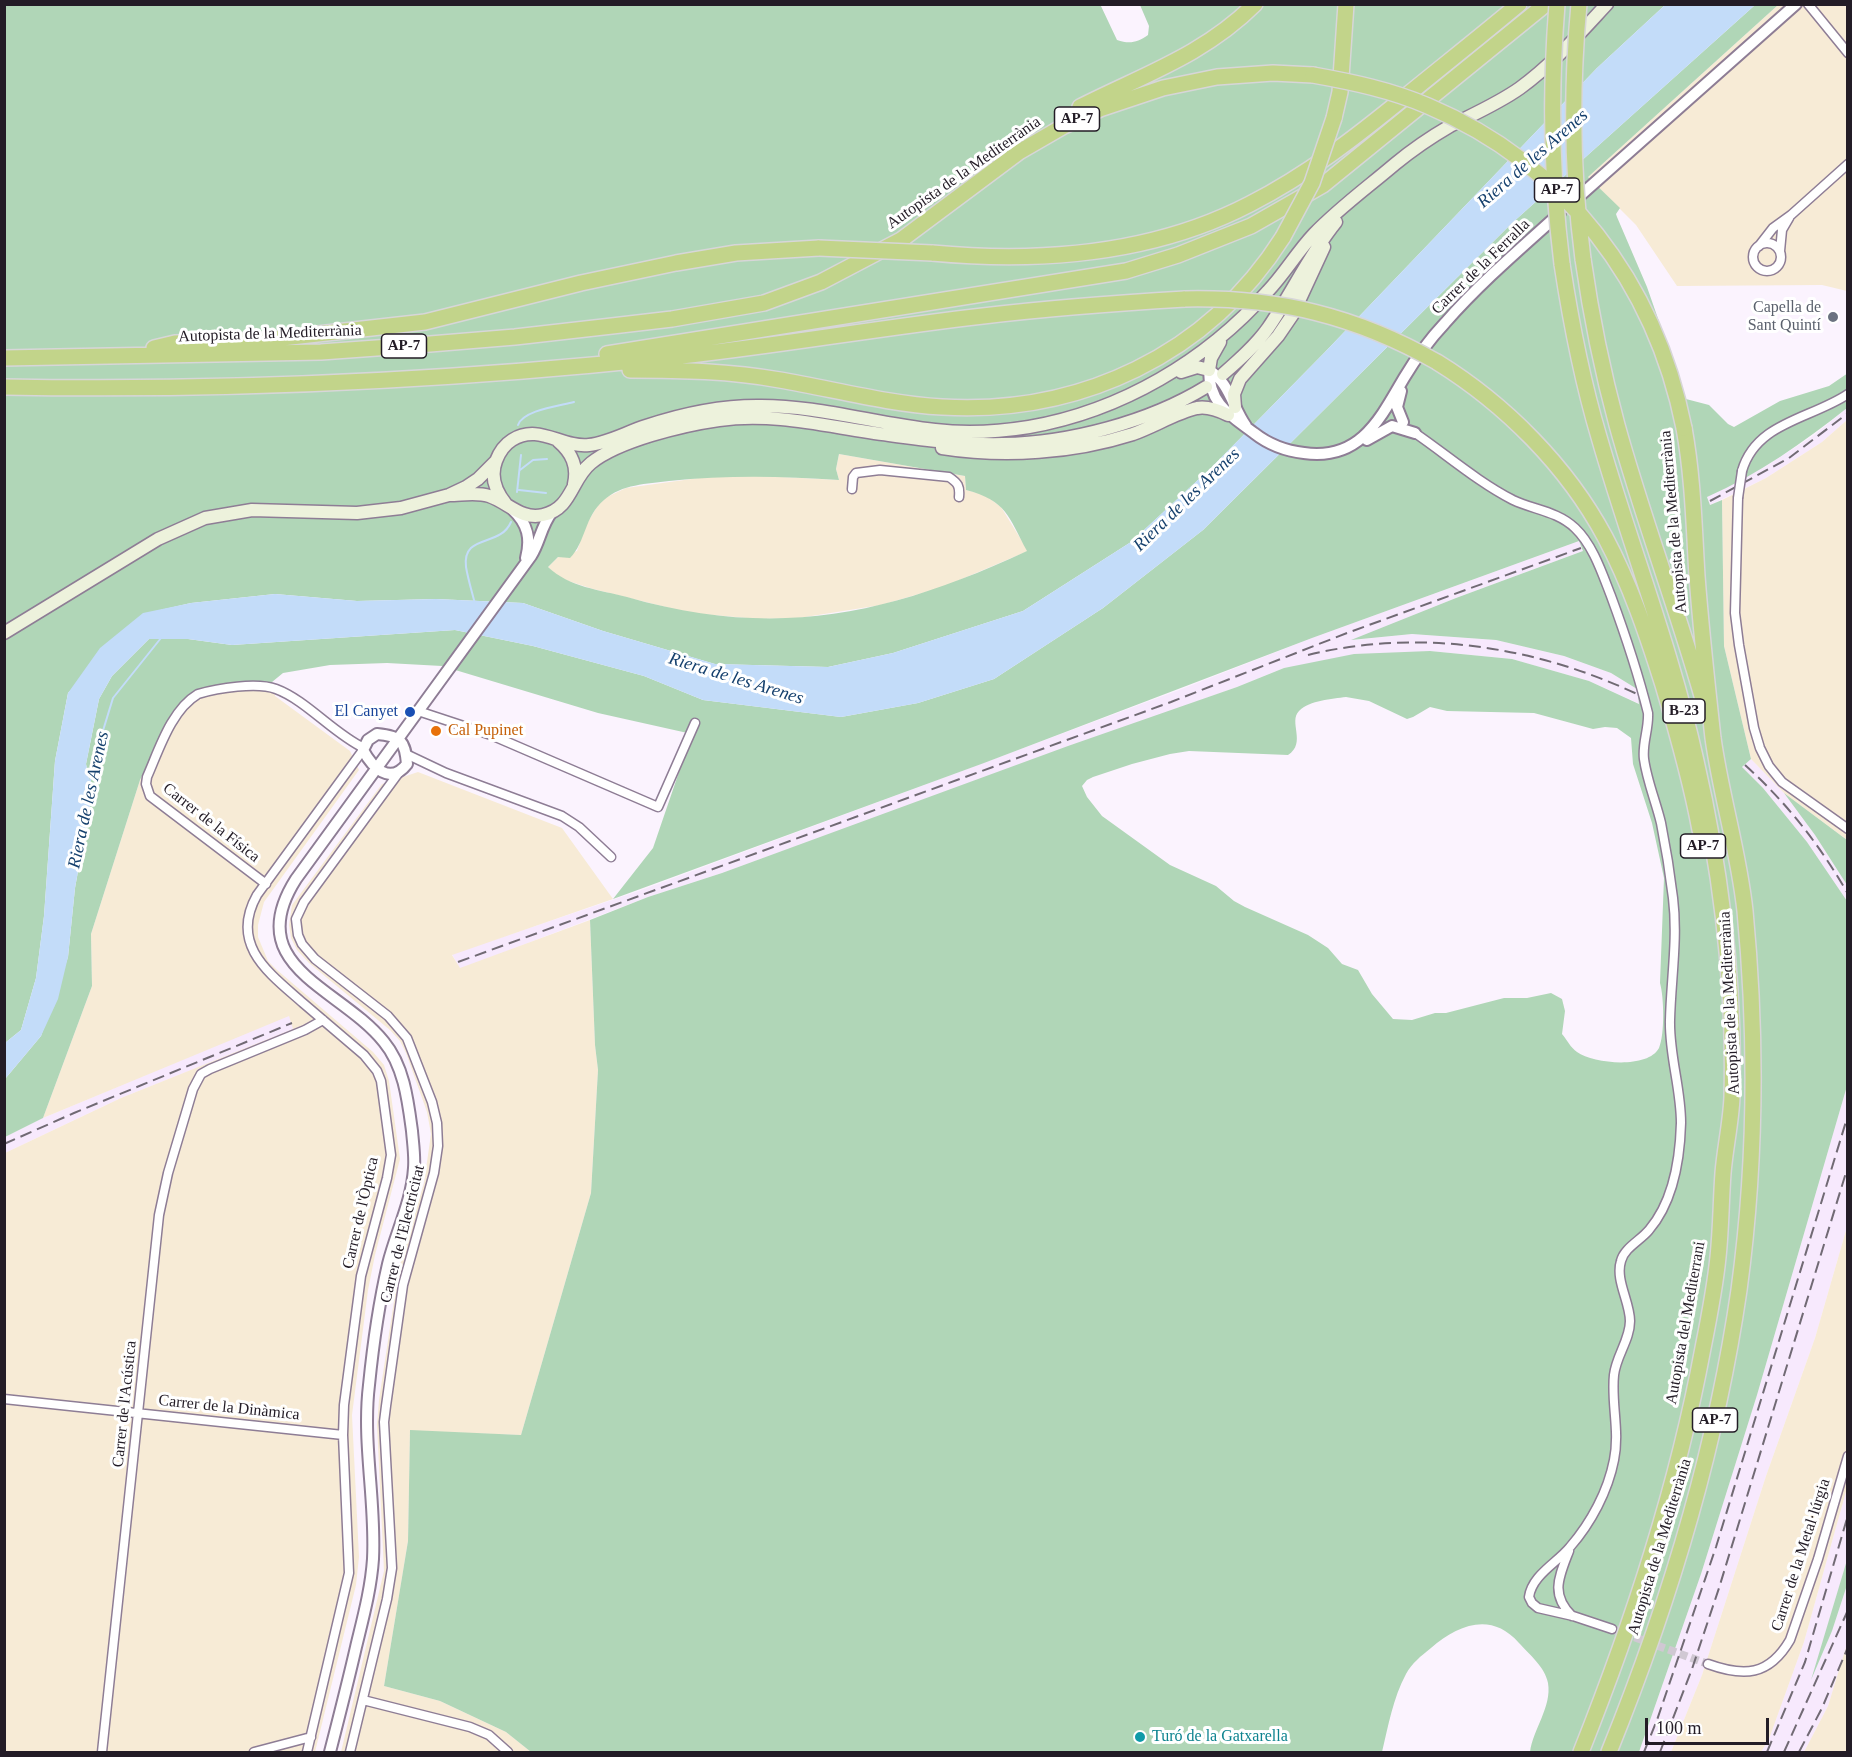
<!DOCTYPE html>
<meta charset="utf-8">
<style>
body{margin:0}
#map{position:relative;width:1852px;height:1757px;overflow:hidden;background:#fbf3fe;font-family:"Times New Roman",serif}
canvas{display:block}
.frame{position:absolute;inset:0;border:6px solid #231c26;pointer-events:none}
.scale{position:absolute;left:1645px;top:1718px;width:124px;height:27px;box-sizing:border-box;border:3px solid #231c26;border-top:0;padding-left:8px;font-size:18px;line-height:21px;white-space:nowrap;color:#231c26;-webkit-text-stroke:4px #fff;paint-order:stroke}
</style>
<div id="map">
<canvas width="1852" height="1757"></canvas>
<div class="frame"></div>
<div class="scale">100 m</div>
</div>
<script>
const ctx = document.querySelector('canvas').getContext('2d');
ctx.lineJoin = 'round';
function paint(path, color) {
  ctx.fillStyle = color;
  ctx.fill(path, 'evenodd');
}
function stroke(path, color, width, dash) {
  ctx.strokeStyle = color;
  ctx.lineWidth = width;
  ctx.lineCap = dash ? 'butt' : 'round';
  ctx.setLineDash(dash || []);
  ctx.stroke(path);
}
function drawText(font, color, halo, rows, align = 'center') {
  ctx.font = font + ' "Times New Roman",serif';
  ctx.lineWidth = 6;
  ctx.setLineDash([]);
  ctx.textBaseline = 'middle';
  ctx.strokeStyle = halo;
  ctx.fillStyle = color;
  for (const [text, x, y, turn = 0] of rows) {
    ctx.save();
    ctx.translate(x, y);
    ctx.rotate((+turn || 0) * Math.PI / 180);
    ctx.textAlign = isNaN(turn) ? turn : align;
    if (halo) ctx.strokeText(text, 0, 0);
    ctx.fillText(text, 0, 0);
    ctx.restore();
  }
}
const built = new Path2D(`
 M1847,408V420L1822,442L1766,478L1710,505L1707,496L1763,468L1813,436Z
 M1579,541L1583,551L1456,598L1354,640L1412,634L1496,640L1564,656L1611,673L1637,689L1640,704L1589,681L1512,659L1430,651L1284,668L1237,687L722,873L648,897L460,969L452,954L639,891L1182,689L1312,638Z
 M1751,759L1784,793L1815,835L1847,885V901L1807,842L1763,788L1742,767Z
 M289,1015L294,1029L121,1098L5,1153V1137L43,1118Z
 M1847,1086V1227L1815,1338L1766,1476L1702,1675L1671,1752H1639L1701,1574L1757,1395Z
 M1847,1488V1560L1814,1672L1832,1631L1847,1585V1644L1828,1706L1804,1752H1761L1769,1739L1804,1642Z`);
const industrial = new Path2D(`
 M1778,5H1847V291L1822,285L1677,286L1636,225L1588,177Z
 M1847,420V840L1784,793L1751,759L1724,646L1722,500L1766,478L1822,442Z
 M839,454L965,476L966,490L985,495L1001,507L1028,551L943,587L881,605L799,618L758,619L690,613L593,589L559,578L548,567L558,557L577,551L586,525L598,505L607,497L626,488L706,477L744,475L839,480L836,469Z
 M272,682L275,696L350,751L359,770L264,902L258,925V937L268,961L277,970L373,1052L384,1065L389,1081L400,1159L375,1255L368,1290L352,1415L359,1557L356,1585L315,1752H5V1153L121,1098L293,1029L289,1016L43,1118L92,986L91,934L140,780L168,721L186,697L195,690Z
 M418,772L562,828L613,899L452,955L460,968L590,920L595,1045L598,1070L591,1193L521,1435L410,1431L408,1541L384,1686L440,1701L506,1732L531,1752H341L384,1571L377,1425L379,1400L397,1281L402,1256L424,1183L431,1134L427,1112L406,1053L400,1041L390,1030L309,963L297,950L291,938L289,925L292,905L382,784Z
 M1847,1227V1488L1804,1642L1769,1739L1761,1752H1671L1702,1675L1766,1476L1815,1338Z
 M1847,1644V1752H1804L1828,1706Z`);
const green = new Path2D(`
 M1100,4L1117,40C1129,44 1137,43 1148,35L1149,26L1140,5H1665L1597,68L1326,351L1212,467L1131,542L1023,611L893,653L828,667L715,664L603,631L523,603L436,599L357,601L275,594L191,603L143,614L68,693L55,761L44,916L36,978L21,1030L5,1043L4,5ZM839,454L965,476L966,490C1007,501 1008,516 1027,551C889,615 777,640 627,597C600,590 569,587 548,567L558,557L570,558C586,542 584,517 604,500C622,484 647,484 669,481C726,475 782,476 839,480L836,469Z
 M1755,5H1778L1588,177L1620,208L1616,214L1617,217L1647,287L1686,399L1709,405L1728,424L1734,427L1780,401L1829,386L1848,373L1847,408C1804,442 1759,474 1707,497L1710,505L1722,500L1724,646L1751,759L1742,767L1763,788L1807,842L1847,901V1086L1757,1395L1701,1574L1639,1752H1530C1533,1729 1552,1707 1548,1683C1545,1667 1529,1654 1519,1643C1491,1611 1458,1625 1431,1648C1421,1656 1412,1663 1406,1674C1393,1698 1388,1727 1382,1752H531L506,1732L440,1701L384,1686L408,1541L410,1430L521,1435L591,1193L598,1070L595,1045L590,920L648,897L722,873L1068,746L1237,687L1284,668L1354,654L1430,651L1512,659L1589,681L1639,704L1637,689L1611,673L1564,656L1496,640L1412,634L1351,640L1456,598L1583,551L1579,541L1312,638L984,763L613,899L653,848L692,734L598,713L442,666L387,663L330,665L283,673L272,682L195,690L186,697L168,721L140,780L91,934L92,986L43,1118L5,1137V1079L41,1036L68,957L75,888L92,794L86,764L99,699L112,676L149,639H188L232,645L455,630L533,646L644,676L703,700L841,717L918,703L994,679L1103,608L1203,530L1511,224ZM1346,697L1369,701L1407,719L1413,717L1430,707L1447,711L1534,713L1593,729L1605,727L1617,728L1631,738L1633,764L1652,823L1664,878L1660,983C1664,997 1665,1034 1659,1048C1648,1069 1594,1064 1577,1052C1571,1048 1567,1040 1562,1034L1565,1011L1562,999L1551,993L1527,998H1504L1446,1013H1435L1412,1020L1393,1019L1372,994L1358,970L1342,964L1328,948L1308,935L1245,907L1234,901L1216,886L1170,865L1102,816L1087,797L1082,786L1087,780L1093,777L1132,764L1170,754L1189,751L1288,755C1307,743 1288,722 1299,711C1310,700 1332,699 1346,697Z
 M1784,793L1847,840V885L1815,835Z
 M1847,1560V1585L1832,1631L1811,1680Z`);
const water = new Path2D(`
 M1665,5H1755L1511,224L1203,530L1103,608L994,679L918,703L841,717L703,700L644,676L533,646L455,630L232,645L188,639H149L112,676L99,699L86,764L92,794L75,888L68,957L58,999L41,1036L5,1079V1043L21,1030L36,978L44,916L55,761L68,693L100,648L143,613L191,603L275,594L357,601L436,599L523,603L603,631L715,664L828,667L893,653L1023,611L1131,542L1212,467L1326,351L1597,68Z`);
const stream = new Path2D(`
 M518,425C523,410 559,406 574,402
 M520,470L533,460L547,459
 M519,490L546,493
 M517,492L521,455
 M475,604C472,592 468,579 466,567C462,533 500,548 511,522
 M89,786L94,760L113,698L161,638`);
const minorTunnel = new Path2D(`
 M1612,1629L1708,1664`);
const minor = new Path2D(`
 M1808,4L1848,53
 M1753 257a14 14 0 1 1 28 0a14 14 0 1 1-28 0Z
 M1759,246L1773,228L1791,215L1848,164
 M1780,251L1782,230L1789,218
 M1415,433C1447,455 1478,482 1513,500C1534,510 1557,511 1575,528C1593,545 1602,573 1611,596C1625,634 1638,673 1648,713C1649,729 1642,743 1644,759C1647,781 1656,802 1661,823C1666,848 1670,873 1673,898C1678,939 1671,979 1670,1020C1669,1055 1681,1088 1681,1123C1680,1159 1673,1202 1649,1230C1641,1240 1624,1248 1621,1261C1615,1280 1630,1302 1630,1321C1630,1340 1616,1356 1614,1375C1611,1403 1620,1431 1614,1460C1608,1491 1591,1523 1570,1547C1557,1563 1532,1575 1529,1597L1532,1603L1538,1608L1573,1616L1612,1629
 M1742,471C1756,422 1811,419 1848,394
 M852,489L853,477L856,473L880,470L949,477C958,483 960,486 959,497
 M1738,498L1735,613L1739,645L1754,728L1760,748L1769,766L1782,782L1848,829
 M418,711L491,735L658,807L695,723
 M406,754L446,773L562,816L579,827L611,857
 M266,884L150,796L146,784L147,777C159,750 171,710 198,694C218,688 257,682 276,689C306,700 334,734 364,748
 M4,1399L343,1435
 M1569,1551C1559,1577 1550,1594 1572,1616
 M1708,1664C1744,1677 1769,1676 1790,1640L1818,1559L1848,1456
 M363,1700L470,1727L489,1735L508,1752
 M102,1752L159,1215L168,1173L193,1089L201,1074L210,1069L305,1030L323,1020
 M254,1752L311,1737
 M307,1752L349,1573L343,1435L344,1405L361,1276L387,1178L391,1155L381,1081L377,1071L364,1055C343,1037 323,1020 303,1003C269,973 229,945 257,895L363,750
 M350,1752L387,1599L392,1568L384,1422L386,1406L403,1285L434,1173L438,1146L437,1123L432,1102L407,1038L388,1016L315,959L302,944L298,935L296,919L304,902L400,771`);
const tertiary = new Path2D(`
 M1574,201L1796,4
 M1209,370C1209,404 1230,415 1254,433C1268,444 1286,451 1304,453C1360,461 1380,419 1404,378C1416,358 1429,340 1445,323C1480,283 1520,249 1560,213
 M1209,370C1229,382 1233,408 1246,426
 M1401,391L1397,407L1403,422
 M1367,440L1392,426L1415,433
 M513,510C528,524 531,539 526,558
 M377,734C401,736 405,741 407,764C390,786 372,767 363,750L368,740Z
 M330,1752C339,1717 348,1682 356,1647C363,1618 371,1589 373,1559C376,1501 362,1443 369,1385C373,1345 379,1303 388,1264C396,1232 412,1201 414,1168C415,1156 413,1143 412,1131C408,1101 404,1066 384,1042C340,987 240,967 296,879L531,556C540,542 541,526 552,512`);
const secondary = new Path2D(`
 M1181,372L1197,367L1209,370L1211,358L1220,342
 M1223,374C1239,360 1256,345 1268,328C1292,293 1309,255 1336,222
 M1235,407L1234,394L1240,379L1278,336L1293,314L1324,247
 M558,441C572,453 578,466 574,484
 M942,448C1005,458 1073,453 1133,434C1153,427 1178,412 1197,408C1208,406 1218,410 1228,415
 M449,495C462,495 477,492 489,496C509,503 521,520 543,515C572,509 571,479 591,463C618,441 683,425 719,420C779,412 831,428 889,435C926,440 965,445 1003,444C1069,443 1149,422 1206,387
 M506,504C496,492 490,477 496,461C499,453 504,445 512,440C539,423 561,448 589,445C608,443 627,432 646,426C682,414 719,406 757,406C817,405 876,424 935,430C967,434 998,432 1029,427C1121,411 1206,361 1268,291C1285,273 1297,252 1314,234C1339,208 1368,187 1395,164C1412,150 1431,137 1450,126C1474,114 1499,103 1520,88C1553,64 1580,33 1607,4
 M4,633L158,539L205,518L252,510L357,513L401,508L449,495L466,487L478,479L496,461`);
const motorway = new Path2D(`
 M1080,107C1143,75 1204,55 1255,4
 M1334,118L1340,92L1346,4
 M932,253C1040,263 1152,255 1250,204C1307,175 1357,136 1406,96C1444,65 1482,35 1519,4
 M1583,259C1591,315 1602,370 1617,425C1642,516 1676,605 1702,696
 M1562,264C1571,323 1582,380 1599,437C1630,545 1672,651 1696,761C1721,870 1735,985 1732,1097C1731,1122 1725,1148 1723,1173C1721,1201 1721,1229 1718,1257C1715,1288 1709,1318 1703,1348C1677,1488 1633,1621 1581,1752
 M154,348L175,343L264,340L425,322L581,283L676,263L736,253L819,248
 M607,354L1126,271L1178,255L1251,226L1323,185L1546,4
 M4,358L321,352L418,345L515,337L612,326L672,319L764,303L821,282L901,240L1019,152L1064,126L1100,109L1163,88L1217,77L1273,73L1313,75
 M1437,362C1505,404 1567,466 1605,537C1630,584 1647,634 1663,685C1677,732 1691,781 1700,830
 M630,370C681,370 730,371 780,380C833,389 888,404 942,407C1080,415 1208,355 1283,237
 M4,387C225,391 445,381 664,358C771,347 877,328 983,316C1050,308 1118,303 1185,299
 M1609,1752C1669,1604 1716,1449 1739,1290C1756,1165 1757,1037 1745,911C1739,853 1721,796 1713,738C1707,684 1701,630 1697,576C1694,526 1693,477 1684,428`);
const rail = new Path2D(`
 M1710,501L1789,458L1848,413
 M1308,655C1418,628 1535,646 1637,694
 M1745,765C1786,802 1820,845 1848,894
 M458,962L1171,702L1347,633L1581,548
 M4,1144L74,1113L292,1023
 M1644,1752L1657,1720L1716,1547L1848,1115
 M1660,1752L1692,1669L1719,1588L1848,1166
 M1767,1752L1805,1662L1848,1515
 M1784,1752L1848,1610
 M1799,1752L1822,1708L1848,1647`);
const minorBridge = new Path2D(`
 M1738,498L1742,471`);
const motorwayBridge = new Path2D(`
 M1557,4C1550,92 1551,177 1562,264
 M1579,4C1571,89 1572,175 1583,259
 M1313,75C1352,82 1391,90 1428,106C1565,164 1655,283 1684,428
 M1283,237L1312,183L1334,118
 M819,248L932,253
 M1185,299C1278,297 1356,316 1437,362`);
const markers = [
 [1833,317,6,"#6b7280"],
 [410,712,6,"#1a4fb4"],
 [436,731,6,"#e8710a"],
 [1140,1737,6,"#0f9aa8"]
];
const shields = [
 [1077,119,45],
 [1557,190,45],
 [404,346,45],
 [1684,711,42],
 [1703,846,45],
 [1715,1420,45]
];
const shieldNames = [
 ["AP-7",1077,119],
 ["AP-7",1557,190],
 ["AP-7",404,346],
 ["B-23",1684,711],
 ["AP-7",1703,846],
 ["AP-7",1715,1420]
];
const streetNames = [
 ["Autopista de la Mediterrània",964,173,-35],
 ["Carrer de la Ferralla",1481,267,-44],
 ["Autopista de la Mediterrània",270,334,-2],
 ["Autopista de la Mediterrània",1674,522,-95],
 ["Carrer de la Física",211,823,38],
 ["Autopista de la Mediterrània",1730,1003,-93],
 ["Carrer de l'Òptica",361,1213,-77],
 ["Carrer de l'Electricitat",403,1234,-76],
 ["Autopista del Mediterrani",1686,1323,-80],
 ["Carrer de l'Acústica",125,1404,-84],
 ["Carrer de la Dinàmica",229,1408,6],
 ["Autopista de la Mediterrània",1660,1547,-73],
 ["Carrer de la Metal·lúrgia",1801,1555,-72]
];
const worshipNames = [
 ["Capella de",1821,308],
 ["Sant Quintí",1821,326]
];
const transitNames = [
 ["El Canyet",398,712]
];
const foodNames = [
 ["Cal Pupinet",448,731]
];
const cultureNames = [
 ["Turó de la Gatxarella",1152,1737]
];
const waterNames = [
 ["Riera de les Arenes",1533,159,-41],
 ["Riera de les Arenes",1187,500,-44],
 ["Riera de les Arenes",736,679,17],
 ["Riera de les Arenes",89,800,-78]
];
paint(built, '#f7e9fd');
paint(industrial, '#f7ebd6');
paint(green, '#b0d6b7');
paint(water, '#c3dcf9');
stroke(stream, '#c3dcf9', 2);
stroke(minorTunnel, '#d0c8d3', 8, [8, 4]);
stroke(minor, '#8e7d95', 11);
stroke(tertiary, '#8e7d95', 14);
stroke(secondary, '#8e7d95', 15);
stroke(motorway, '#d7d6d8', 18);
stroke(minor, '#fff', 8);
stroke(tertiary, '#fff', 10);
stroke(secondary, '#edf2dc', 12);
stroke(motorway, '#c2d48a', 15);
stroke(rail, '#716a74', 2, [12, 6]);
stroke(minorBridge, '#8e7d95', 11, []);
stroke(motorwayBridge, '#d7d6d8', 18, []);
stroke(minorBridge, '#fff', 8);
stroke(motorwayBridge, '#c2d48a', 15);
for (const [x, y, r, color] of markers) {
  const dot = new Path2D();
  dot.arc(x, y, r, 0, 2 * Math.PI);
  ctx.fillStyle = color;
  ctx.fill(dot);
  stroke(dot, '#fff', 2);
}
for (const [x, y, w] of shields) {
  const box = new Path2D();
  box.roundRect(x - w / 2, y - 12, w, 24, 4.5);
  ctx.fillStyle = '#fff';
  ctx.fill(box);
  stroke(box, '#231c26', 1.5);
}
drawText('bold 15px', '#231c26', null, shieldNames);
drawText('16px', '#231c26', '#fff', streetNames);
drawText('16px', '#5b616d', '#fff', worshipNames, 'right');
drawText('16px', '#164399', '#fff', transitNames, 'right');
drawText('16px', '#c56008', '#fff', foodNames, 'left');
drawText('16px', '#0d838f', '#fff', cultureNames, 'left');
drawText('italic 18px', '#16416e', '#fff', waterNames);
</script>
